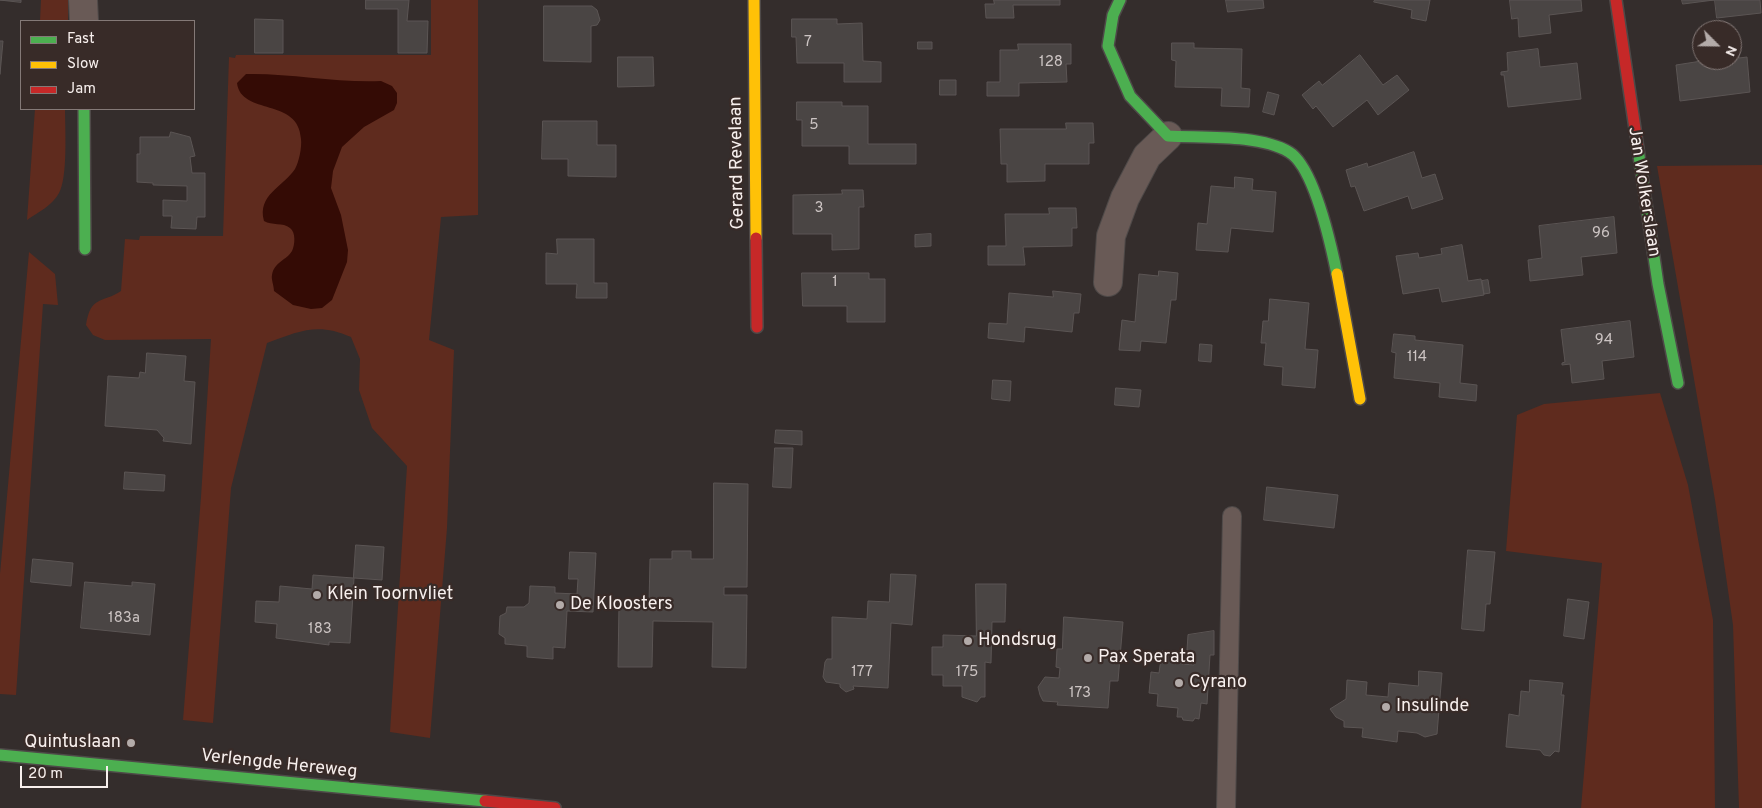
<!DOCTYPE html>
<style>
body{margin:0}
#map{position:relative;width:1762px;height:808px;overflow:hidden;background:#342d2c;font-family:Overpass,sans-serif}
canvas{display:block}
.legend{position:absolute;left:20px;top:20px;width:175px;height:90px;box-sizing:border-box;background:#382b28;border:1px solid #847977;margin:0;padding:6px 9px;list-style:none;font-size:15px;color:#f7efed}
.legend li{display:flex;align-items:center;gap:10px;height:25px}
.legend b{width:25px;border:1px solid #847977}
.north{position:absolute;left:1692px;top:20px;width:50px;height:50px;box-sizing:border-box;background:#382b28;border:1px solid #847977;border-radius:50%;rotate:113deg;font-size:14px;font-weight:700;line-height:20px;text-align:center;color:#f7efed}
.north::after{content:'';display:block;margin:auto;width:18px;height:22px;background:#b3aba9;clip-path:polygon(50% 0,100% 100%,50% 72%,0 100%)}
.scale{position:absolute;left:20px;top:766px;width:88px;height:22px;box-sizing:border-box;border:2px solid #f7efed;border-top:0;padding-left:6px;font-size:15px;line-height:18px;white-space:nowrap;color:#f7efed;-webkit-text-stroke:4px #382b28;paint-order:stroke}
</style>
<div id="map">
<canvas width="1762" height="808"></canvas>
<ul class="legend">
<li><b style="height:6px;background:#4caf50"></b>Fast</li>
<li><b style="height:6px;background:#ffc107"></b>Slow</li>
<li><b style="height:6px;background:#c62828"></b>Jam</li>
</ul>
<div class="north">N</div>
<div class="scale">20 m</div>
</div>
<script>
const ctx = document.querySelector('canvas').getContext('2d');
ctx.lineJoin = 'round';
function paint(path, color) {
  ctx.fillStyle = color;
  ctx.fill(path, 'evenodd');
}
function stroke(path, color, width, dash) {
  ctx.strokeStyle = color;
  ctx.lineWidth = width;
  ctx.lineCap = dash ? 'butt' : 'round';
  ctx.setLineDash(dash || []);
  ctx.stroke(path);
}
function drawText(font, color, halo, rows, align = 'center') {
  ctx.font = font + ' Overpass,sans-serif';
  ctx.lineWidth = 4.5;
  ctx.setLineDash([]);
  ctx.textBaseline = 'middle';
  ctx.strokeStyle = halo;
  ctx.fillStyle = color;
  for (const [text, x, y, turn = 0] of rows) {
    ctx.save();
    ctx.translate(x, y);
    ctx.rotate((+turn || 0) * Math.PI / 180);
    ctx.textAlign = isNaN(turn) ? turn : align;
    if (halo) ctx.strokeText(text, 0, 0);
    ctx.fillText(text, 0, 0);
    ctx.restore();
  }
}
const green = new Path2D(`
 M41,0H68V21H40Z
 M431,0H478V215L441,217L429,340L454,350L447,528L430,738L390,732L407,466L372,428L359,390L360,359L351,337C318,322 299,331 267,343L231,488L213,723L183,720L201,497L211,339L105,340L93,335L86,325C91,295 101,304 121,291L125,239L139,240L140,236H223L229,57L235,58L236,55H431Z
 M35,109H65C65,128 68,177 59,193C53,205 37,213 27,220Z
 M1762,165V808H1739L1733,625L1715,500L1657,166Z
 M29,252L55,274L58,305L43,304L16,695L0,694V574Z
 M1660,393L1688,485L1713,620L1715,808H1581L1602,563L1506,551L1517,415L1544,404Z`);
const water = new Path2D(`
 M246,74C291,73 336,83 381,81L392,86L397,93V103L394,110L364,127L342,147L333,171L331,188L341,215L348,250L347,262L332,300L322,308L311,309L293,305L274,291C274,286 271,279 272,275C274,262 287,260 292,251C295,245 296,232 290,228C283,222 272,226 264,221C257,195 283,187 295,169C299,162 302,147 301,139C299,97 241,116 237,83Z`);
const building = new Path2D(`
 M0,0H21V2Z
 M366,0H409L407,21H428L427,53H398V9H366Z
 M994,0H1060V5H1013L1014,18H986L985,4H994Z
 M1226,0H1263L1264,8L1228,12Z
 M1375,0H1430L1426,21L1411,18L1412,10L1374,2Z
 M1510,0H1581L1582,11L1549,15L1551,33L1519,37L1518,18L1512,19Z
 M1682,0H1714L1683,4Z
 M1715,0H1760L1761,13L1717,18Z
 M544,6H592L597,10L600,20L597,25L591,26V62L544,61Z
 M255,19L283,20V53H255Z
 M792,19H837V24L862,23L863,61L881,62V82H844V63H797L796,37H792Z
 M1732,40H1737L1739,58L1747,57L1750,92L1680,101L1676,65L1708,60H1732Z
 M0,41H3L0,74Z
 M918,42H932V49H918Z
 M1172,43H1194V48L1242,49L1241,88L1250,89L1249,107L1221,106L1222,88L1175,87L1176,61L1172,60Z
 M1018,44H1071V64H1066L1067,82L1019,83V96H987V82H1000V50H1018Z
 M1538,49L1540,67L1577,63L1581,99L1508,107L1504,75H1501V72L1508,71L1507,53Z
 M1360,55L1383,85L1397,75L1409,90L1378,115L1367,100L1333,127L1316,106L1313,109L1302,95L1319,81L1322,85Z
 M618,57H653L654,86L618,87Z
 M940,80H956V95H940Z
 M1268,92L1279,95L1274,115L1263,112Z
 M797,102H842V106H868V144H916V164H849V146H802V120H797Z
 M543,121H597V145H616V177L568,176V159H542Z
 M1066,123H1093L1094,143H1089V164H1045V181L1007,182V164H1001L1000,129H1066Z
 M171,132L190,137L195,156L190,157L192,173H205V217H197L196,229L171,228L172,216H163V200L187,201V186L153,185V183L137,182V154H140V137H169Z
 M1414,152L1422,178L1435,174L1443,199L1412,209L1408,196L1364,211L1355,186L1351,187L1346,170L1367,163L1368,167Z
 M1235,177L1253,179L1252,190L1276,192L1273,232L1231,228L1228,252L1196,250L1198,223L1207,224L1211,186L1234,188Z
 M842,190H863L864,207H859V249L832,250V234H793V195L842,194Z
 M1049,208H1076L1077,228H1072V246L1023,247L1025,265H988V246H1006L1005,214H1049Z
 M1614,217L1617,253L1581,257L1583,275L1530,281L1528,260L1542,258L1539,226Z
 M931,234V246L915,247V235Z
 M557,239H594V283H607V298H576L577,284H546V253L557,254Z
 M1462,245L1468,281L1481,279L1484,295L1442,302L1439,288L1403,294L1396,256L1418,253L1419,258L1442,254L1441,249Z
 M1159,271L1178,273L1176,300H1171L1166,343L1141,341L1140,351L1119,350L1122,320L1135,322L1139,274L1158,276Z
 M802,273H869V279H885V322H847V306H803Z
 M1488,280L1490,293L1484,294L1482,281Z
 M1053,291L1081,294L1079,313H1074L1072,332L1025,327L1024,342L988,338L989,323L1007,324L1009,293L1053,297Z
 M1270,299L1309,303L1305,349L1318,350L1315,388L1282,385L1283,367L1264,365L1266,343H1261L1263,321H1268Z
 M1630,321L1634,357L1602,361L1604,379L1572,383L1570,364L1562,365V363L1565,362L1561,330Z
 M1394,334L1415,336V340L1463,345L1460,383L1477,385L1476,401L1439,397L1440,383L1394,378L1396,353L1392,352Z
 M1200,344L1212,345L1211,362L1199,361Z
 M147,353L186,356L184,381L195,382L191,444L163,441L164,438L157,430L105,426L108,376L139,378L140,372L145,373Z
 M993,380L1011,381L1010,401L992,399Z
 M1116,388L1141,390L1139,407L1115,405Z
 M776,430L802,431V445L775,443Z
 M775,448H793L791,488L773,487Z
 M125,472L165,475L164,491L124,489Z
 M714,483L748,484L747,587H724V595H747L746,668L712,667L713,622L653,621L652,667H618L619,604H649L650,559H672V551H691V559H713Z
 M1267,487L1338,495L1334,528L1264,520Z
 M356,545L384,547L382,580L354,578L350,643L329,642V645L276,638L277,624L255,622L256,601L279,602L280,586L312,589L313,575L353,578Z
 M1468,550L1495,552L1490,604H1486L1484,631L1462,629Z
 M570,552L596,553L593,612L567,611L565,648L553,647V659L527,657V646L505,644V638L499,634L500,616L506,613L507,607H524L529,603L530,586L555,587V593L577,594L578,579H569Z
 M33,559L73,563L71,586L31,582Z
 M891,574L916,575L912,625L891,623L888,688L853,686L854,689L846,692L840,687V684L826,682L823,677L825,662L827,659H832V617L867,619L868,601L889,602Z
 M85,582L132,586V582L155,584L150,635L81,628Z
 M976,584H1006L1005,622H992L991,663L985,662V697H981L977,702L962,697V686H943V675H932V647H943V635L976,636Z
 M1568,599L1589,602L1584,639L1564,636Z
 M1064,617L1123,622L1118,681H1110L1108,708L1057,705L1058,702L1043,701L1040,695L1038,687L1045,677L1059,678L1060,668L1056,667L1057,649H1062Z
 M1214,631V655H1210L1207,704L1201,703L1199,719L1195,718L1193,721L1183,720L1182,717H1177L1178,708L1157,706L1158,694L1149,693L1151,672L1159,673L1162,651L1183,653L1182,664L1194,665L1195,652L1187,650L1188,635Z
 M1419,671L1442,673L1437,734L1425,737L1417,733L1398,731L1397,742L1362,737L1363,728L1344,727V721L1336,717L1330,709L1346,699L1347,680L1367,682L1366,695L1388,697L1389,683L1418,686Z
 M1530,680L1563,683L1561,695H1564L1559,752L1555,751L1550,756L1544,755L1540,750L1506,747L1509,714L1519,716L1521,691L1529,692Z`);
const lane = new Path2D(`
 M1226,808L1232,516`);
const street = new Path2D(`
 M83,0L84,21
 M1108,282L1111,236L1125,198L1147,156L1168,136`);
const fast = new Path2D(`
 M1120,0L1113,15L1108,46L1130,96L1168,136C1202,138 1259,134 1289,152C1314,167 1331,245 1337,274
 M84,109L85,249
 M1638,149L1658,284L1678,383
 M0,755L485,801`);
const slow = new Path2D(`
 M754,0L756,238
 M1337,274L1360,399`);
const jam = new Path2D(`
 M1616,0L1638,149
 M756,238L757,327
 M485,801L555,808`);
const markers = [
 [317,595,5,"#b3aba9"],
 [560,605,5,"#b3aba9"],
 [968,641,5,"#b3aba9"],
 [1088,658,5,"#b3aba9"],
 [1179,683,5,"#b3aba9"],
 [1386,707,5,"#b3aba9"],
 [131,743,5,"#b3aba9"]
];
const numberNames = [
 ["7",808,43],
 ["128",1051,63],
 ["5",814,126],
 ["3",819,209],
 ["96",1601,234],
 ["1",835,283],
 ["94",1604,341],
 ["114",1417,358],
 ["183a",124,619],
 ["183",320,630],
 ["177",862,673],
 ["175",967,673],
 ["173",1080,694]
];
const streetNames = [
 ["Gerard Revelaan",738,163,-91],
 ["Jan Wolkerslaan",1643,192,81],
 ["Verlengde Hereweg",279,765,6]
];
const poiNames = [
 ["Klein Toornvliet",327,595],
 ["De Kloosters",570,605],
 ["Hondsrug",978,641],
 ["Pax Sperata",1098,658],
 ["Cyrano",1189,683],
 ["Insulinde",1396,707],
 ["Quintuslaan",121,743,"right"]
];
paint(green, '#5f2b1e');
paint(water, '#340b05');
paint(building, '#4a4544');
stroke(building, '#5b5554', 1);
stroke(lane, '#4e4948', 20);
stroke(street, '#4e4948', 30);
stroke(fast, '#4e4948', 14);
stroke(slow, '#4e4948', 14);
stroke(jam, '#4e4948', 14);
stroke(lane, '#695a56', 18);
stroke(street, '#695a56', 28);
stroke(fast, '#4caf50', 11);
stroke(slow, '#ffc107', 11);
stroke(jam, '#c62828', 11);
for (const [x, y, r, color] of markers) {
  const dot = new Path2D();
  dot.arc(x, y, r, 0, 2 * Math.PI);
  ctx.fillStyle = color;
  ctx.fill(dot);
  stroke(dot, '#382b28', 2);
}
drawText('15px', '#ccc4c3', null, numberNames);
drawText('18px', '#f7efed', '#382b28', streetNames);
drawText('18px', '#f7efed', '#382b28', poiNames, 'left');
</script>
